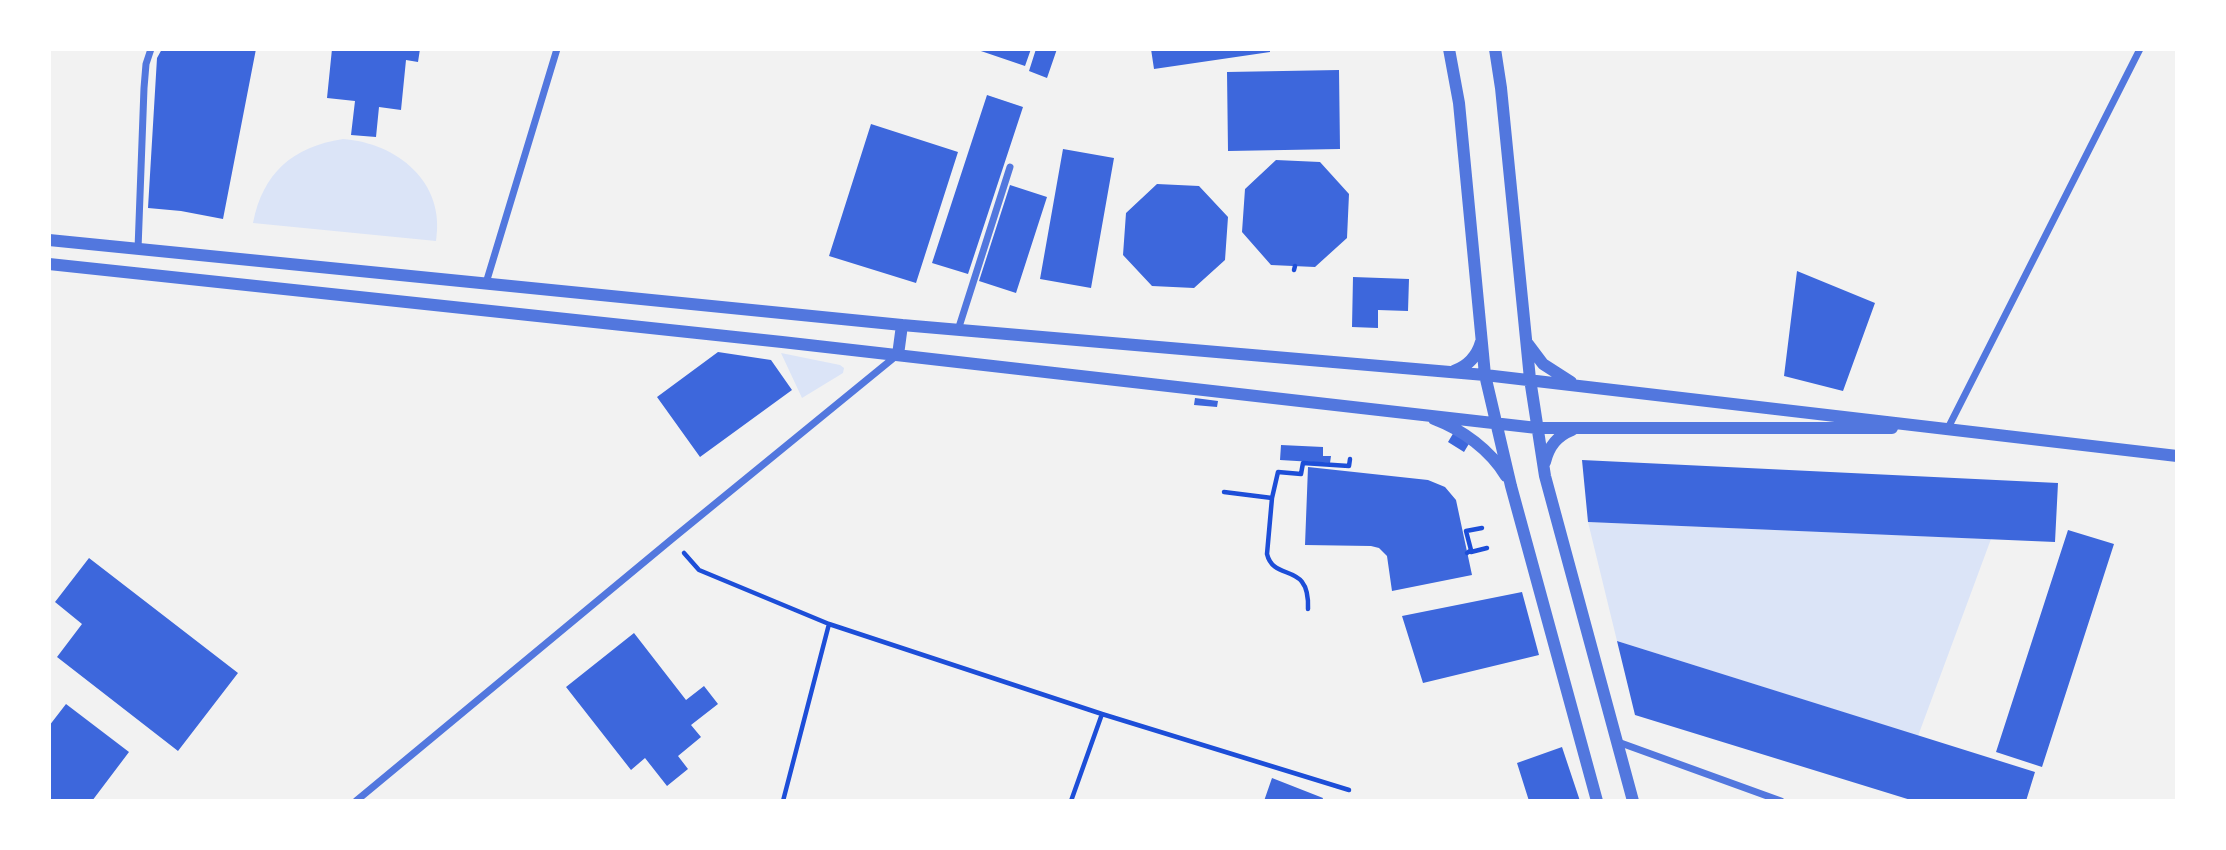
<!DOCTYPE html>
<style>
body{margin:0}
#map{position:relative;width:2226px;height:850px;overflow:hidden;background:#f2f2f2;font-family:Bitter,serif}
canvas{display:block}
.frame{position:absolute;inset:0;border:51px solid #fff;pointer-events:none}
</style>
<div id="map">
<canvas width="2226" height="850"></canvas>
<div class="frame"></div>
</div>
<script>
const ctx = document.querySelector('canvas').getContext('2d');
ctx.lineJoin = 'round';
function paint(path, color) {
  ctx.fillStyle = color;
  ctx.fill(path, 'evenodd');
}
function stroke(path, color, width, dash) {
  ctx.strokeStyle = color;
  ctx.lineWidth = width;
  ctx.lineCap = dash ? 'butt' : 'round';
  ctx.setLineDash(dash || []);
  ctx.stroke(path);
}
const green = new Path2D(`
 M343,139C397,143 446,182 436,241L253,223C263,173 292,147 343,139Z
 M781,353L840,365L844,368L843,373L802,398Z
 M1588,522L1991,539L1918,736L1617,641Z`);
const building = new Path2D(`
 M162,49H256L223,219L181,211L148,208L157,58Z
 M332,49H420L418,62L406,60L401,110L379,107L376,137L351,135L355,101L327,98Z
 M975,49H1031L1025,66Z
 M1036,49H1057L1047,78L1029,71Z
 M1151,49H1270V52L1154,69Z
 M1339,70L1340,149L1228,151L1227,72Z
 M987,95L1023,107L968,274L932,263Z
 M871,124L958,152L916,283L829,256Z
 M1063,149L1114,158L1091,288L1040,279Z
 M1276,160L1320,162L1349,194L1347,238L1315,267L1271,265L1242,232L1245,189Z
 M1157,184L1199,186L1228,217L1225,260L1194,288L1152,286L1123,255L1126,213Z
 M1010,185L1047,197L1016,293L979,281Z
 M1797,271L1875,303L1843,391L1784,376Z
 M1353,277L1409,279L1408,311L1378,310V328L1352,327Z
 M718,352L771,360L792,390L700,457L657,397Z
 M1195,398L1218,401L1217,407L1194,405Z
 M1454,432L1470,442L1464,452L1448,442Z
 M1281,445L1323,447V456H1331L1330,463L1280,460Z
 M1582,460L2058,483L2055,542L1588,522Z
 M1308,467L1428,480L1445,487L1456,500L1472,575L1392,591L1387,556L1379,548L1371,546L1305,545Z
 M2068,530L2114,544L2042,767L1996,752Z
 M89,558L238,673L178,751L57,657L82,624L55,602Z
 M1522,592L1539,655L1423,683L1402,616Z
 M634,633L686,700L704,686L718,704L691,725L701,737L678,756L688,769L667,786L645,758L631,770L566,687Z
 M1617,641L2035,772L2026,801H1914L1635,715Z
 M66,704L129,752L92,801H49V726Z
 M1562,747L1580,801H1529L1517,763Z
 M1272,778L1323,798L1322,801H1264Z`);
const path = new Path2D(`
 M1294,270L1295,266
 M1224,492L1272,498L1278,472L1301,474L1303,463L1349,466L1350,459
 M1272,498L1267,554C1274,583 1310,560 1308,609
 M1471,552L1487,548
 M684,553L699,570L829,624L1102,714L1071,801
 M1467,553L1471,550L1466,531L1482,528
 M1102,714L1349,790
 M783,801L829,624`);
const minor = new Path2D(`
 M138,249L144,88L146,64L151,49
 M486,283L557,49
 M958,330L1010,167
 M1948,428L2140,49
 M1618,742L1781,801
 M356,801L672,539L896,356`);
const tertiary = new Path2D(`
 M1449,49L1459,103L1485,375L1511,486L1597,801
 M1495,49L1501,88L1530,379L1545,476L1633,801
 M49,240L902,325L1485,375L2177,456
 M49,264L782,342L1537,428H1892
 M1528,344L1543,364L1571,382
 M898,355L902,325
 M1454,371C1468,366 1477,356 1481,342
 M1434,419C1463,430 1490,450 1506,476
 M1545,462C1549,446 1557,436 1572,430`);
paint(green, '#dbe4f7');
paint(building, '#3d67dc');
stroke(path, '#1d4ed8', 4.5);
stroke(minor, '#5277de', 7);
stroke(tertiary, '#5277de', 12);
</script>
